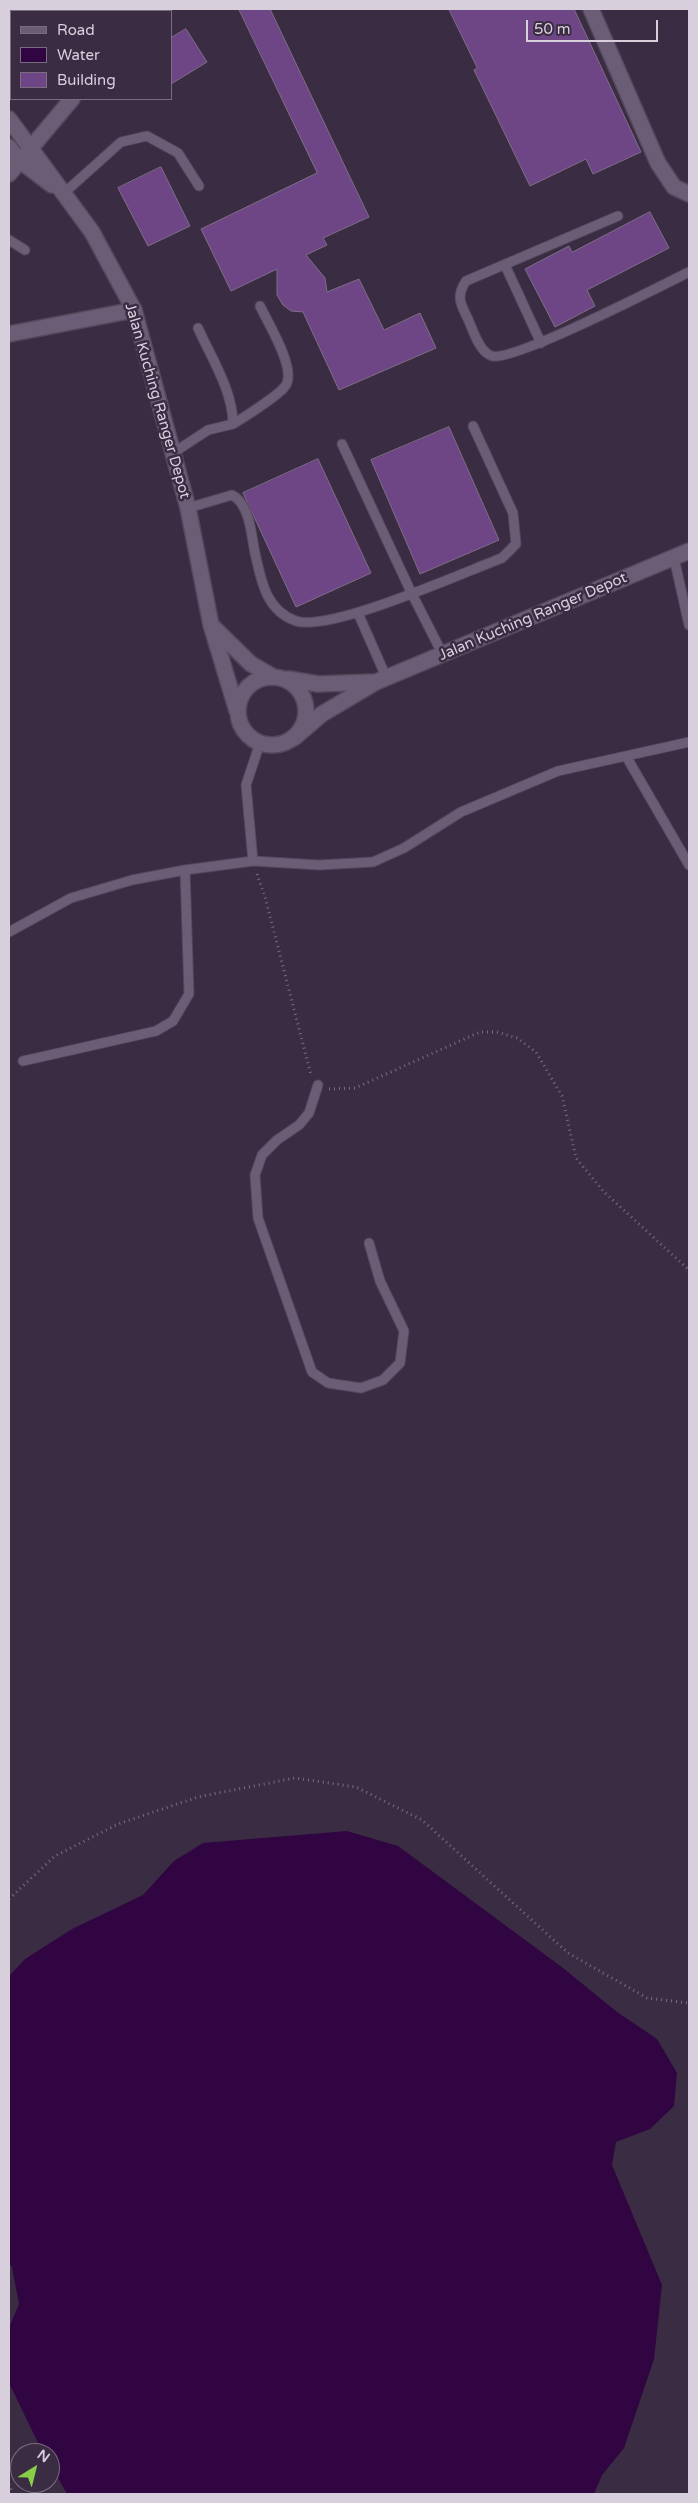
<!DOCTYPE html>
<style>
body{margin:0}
#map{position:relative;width:698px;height:2503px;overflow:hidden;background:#3a2c42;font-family:"Varela Round",sans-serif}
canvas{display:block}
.frame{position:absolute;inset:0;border:10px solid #d8cfdd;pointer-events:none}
.legend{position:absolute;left:10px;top:10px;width:162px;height:90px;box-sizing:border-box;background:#3a2c42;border:1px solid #796d80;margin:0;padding:6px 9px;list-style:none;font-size:15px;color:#d8cfdd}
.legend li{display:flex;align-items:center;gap:10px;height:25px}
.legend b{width:25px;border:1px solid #796d80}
.north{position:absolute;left:10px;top:2443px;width:50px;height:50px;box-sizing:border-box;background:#3a2c42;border:1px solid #796d80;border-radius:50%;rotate:36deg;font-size:14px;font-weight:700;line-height:20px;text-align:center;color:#d8cfdd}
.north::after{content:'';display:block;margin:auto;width:18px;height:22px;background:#88cf49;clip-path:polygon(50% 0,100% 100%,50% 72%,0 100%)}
.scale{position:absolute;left:526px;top:20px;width:132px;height:22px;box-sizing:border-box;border:2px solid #d8cfdd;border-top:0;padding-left:6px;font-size:15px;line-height:18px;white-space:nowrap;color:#d8cfdd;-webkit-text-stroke:4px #3a2c42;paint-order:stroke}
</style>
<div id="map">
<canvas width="698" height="2503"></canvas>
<div class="frame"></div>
<ul class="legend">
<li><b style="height:6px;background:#6c5d76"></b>Road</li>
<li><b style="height:14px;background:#300542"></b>Water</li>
<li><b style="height:14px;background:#6f4685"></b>Building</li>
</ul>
<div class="north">N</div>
<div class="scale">50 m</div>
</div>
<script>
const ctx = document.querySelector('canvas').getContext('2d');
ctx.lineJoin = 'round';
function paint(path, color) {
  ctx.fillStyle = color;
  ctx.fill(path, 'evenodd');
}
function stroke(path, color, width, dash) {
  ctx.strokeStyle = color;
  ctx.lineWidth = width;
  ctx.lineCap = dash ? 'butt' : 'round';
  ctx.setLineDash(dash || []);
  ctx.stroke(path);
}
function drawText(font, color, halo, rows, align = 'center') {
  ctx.font = font + ' "Varela Round",sans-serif';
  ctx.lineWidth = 5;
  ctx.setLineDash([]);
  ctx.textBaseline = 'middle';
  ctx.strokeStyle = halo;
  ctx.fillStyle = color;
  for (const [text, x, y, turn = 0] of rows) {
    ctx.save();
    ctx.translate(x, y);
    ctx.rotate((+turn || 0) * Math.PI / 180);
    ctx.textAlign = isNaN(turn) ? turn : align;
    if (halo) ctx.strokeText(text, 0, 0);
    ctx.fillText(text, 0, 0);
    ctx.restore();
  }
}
const water = new Path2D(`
 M347,1831L398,1846L563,1968L617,2012L657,2039L677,2073L674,2106L650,2129L616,2142L612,2165L662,2285L654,2359L624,2448L602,2475L594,2494H67L50,2464V2453H43L9,2383V2328L19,2304L12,2267L9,2263V1976L25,1959L72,1929L143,1895L174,1861L203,1843Z`);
const building = new Path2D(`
 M239,9H270L369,217L323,238L327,245L306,255L325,278L327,292L359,279L384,330L420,313L436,348L339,390L303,312L291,311L283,305L277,295V269L231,291L201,229L317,173Z
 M449,9H574L641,152L593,174L586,159L530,186L474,70L477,68Z
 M186,29L207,62L171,84V38Z
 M161,167L190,226L148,246L118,188Z
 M650,212L669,248L587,290L595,306L555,327L525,269L569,246L572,252Z
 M449,427L499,540L420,574L371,460Z
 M318,459L371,573L296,607L243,493Z`);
const path = new Path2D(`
 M257,874L265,897L311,1075
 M329,1089L355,1088L480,1032H497L517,1038L536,1052L562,1096L576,1158L603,1191L689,1270
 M9,1899L55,1856L118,1824L198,1797L295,1778L356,1787L422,1820L568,1953L647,1998L689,2003
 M9,2484L13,2494`);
const lane = new Path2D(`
 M63,194L121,142L147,136L178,153L199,186
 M618,216L466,281C456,296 460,303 468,319C473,330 479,352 492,356C513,362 661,286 689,272
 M9,240L25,250
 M505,265L541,343
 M233,424C243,418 281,394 286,385C296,368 268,323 260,306
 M342,444L411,592L443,655
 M173,453L208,430L233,424C233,391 211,357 198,328
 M188,508L232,495C250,504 251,534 255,553C261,579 265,610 296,621C331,632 462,573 502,558L516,544L513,513L473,426
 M674,558L689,625
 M358,613L387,679
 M626,756L689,865
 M253,861L319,865L373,862L404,848L461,812L558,771L689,742
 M9,932L71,898L132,880L185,870L253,861L246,785L260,743
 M23,1061L156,1031L173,1021L189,994L185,870
 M318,1085L309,1113L299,1125L277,1140L262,1155L255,1175L258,1218L312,1372L328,1383L361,1388L383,1380L400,1363L404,1331L380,1281L369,1243`);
const street = new Path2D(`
 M591,9L658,163L674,187L689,194
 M135,11L137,9
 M9,21L11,23
 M9,174L72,99
 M9,334L134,310`);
const secondary = new Path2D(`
 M9,119L92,232L134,310L188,508L211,625L237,711
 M9,147L19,160L52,185
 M212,626L251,664L272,676
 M238 711a34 34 0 1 1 68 0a34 34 0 1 1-68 0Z
 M288,679L318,684L375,682
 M294,738L322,714L376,682L689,551`);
const streetNames = [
 ["Jalan Kuching Ranger Depot",157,401,74],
 ["Jalan Kuching Ranger Depot",533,617,-23]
];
paint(water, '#300542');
paint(building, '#6f4685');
stroke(building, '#7e6e87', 1);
stroke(lane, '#54485b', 11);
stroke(street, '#54485b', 18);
stroke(secondary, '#54485b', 18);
stroke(path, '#796d80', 3, [1, 4]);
stroke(lane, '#6c5d76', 9);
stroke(street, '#6c5d76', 15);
stroke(secondary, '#6c5d76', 15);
drawText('15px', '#d8cfdd', '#3a2c42', streetNames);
</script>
